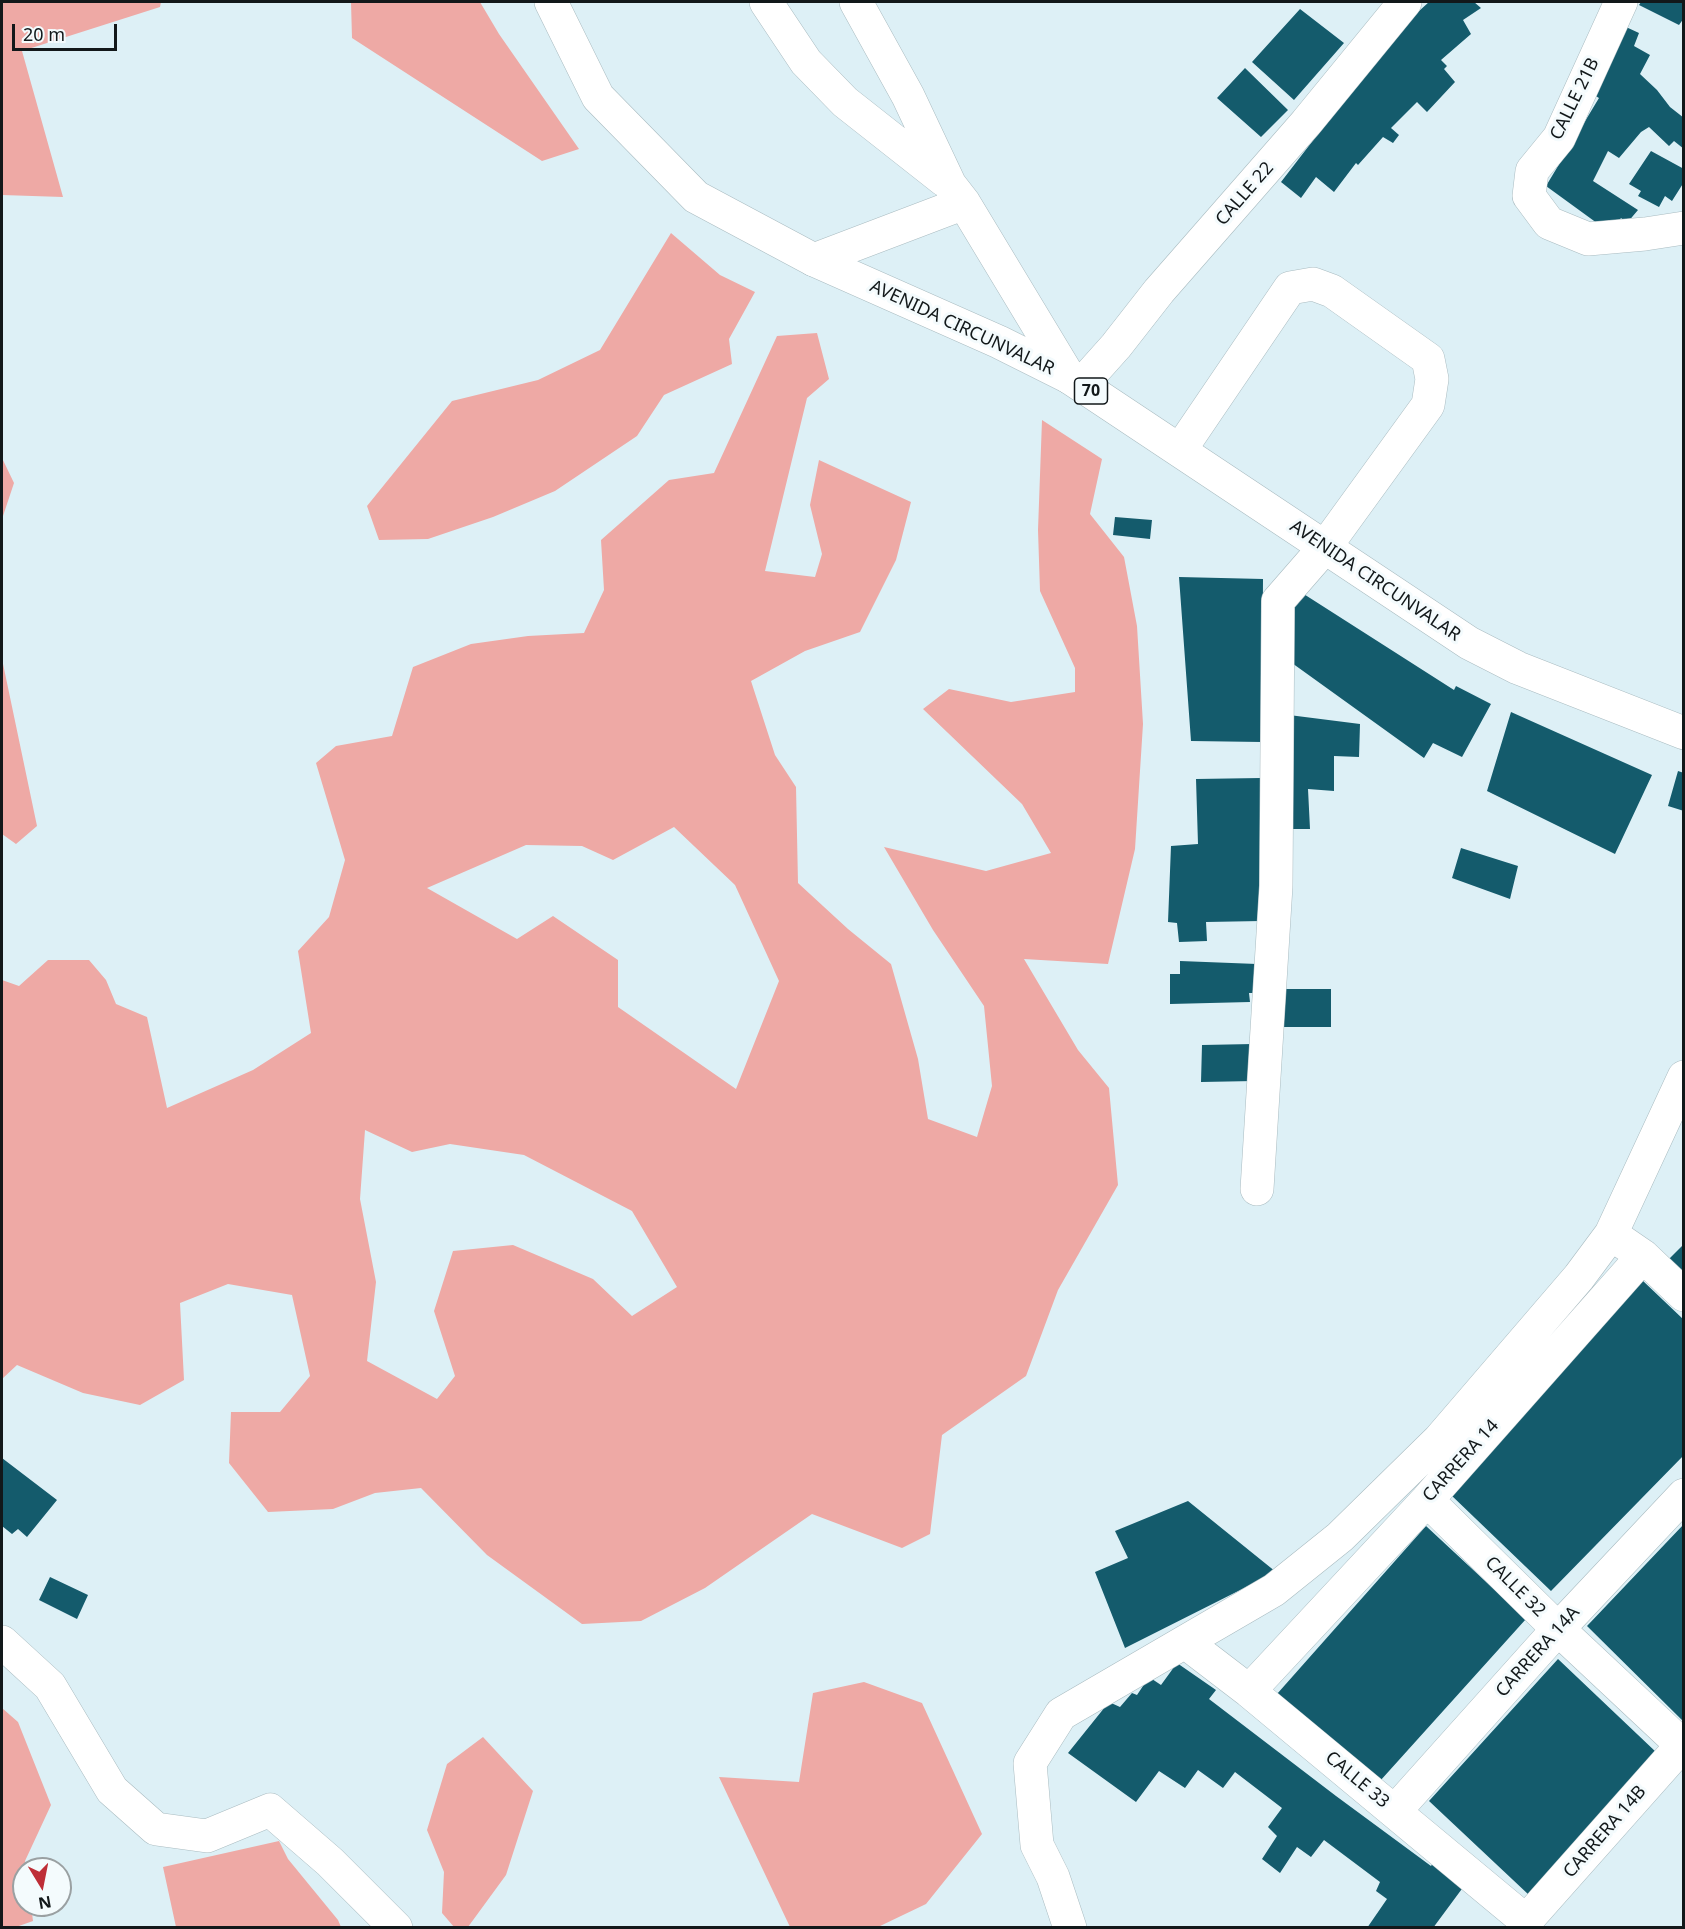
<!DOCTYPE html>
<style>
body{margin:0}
#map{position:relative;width:1685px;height:1929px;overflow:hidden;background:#ddf0f6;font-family:"Noto Sans",sans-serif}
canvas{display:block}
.frame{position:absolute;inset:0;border:3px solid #12181a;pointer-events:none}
.north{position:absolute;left:12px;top:1857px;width:60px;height:60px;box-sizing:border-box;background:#f4fbfd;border:2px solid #9aa0a2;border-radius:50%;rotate:170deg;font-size:16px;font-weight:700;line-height:24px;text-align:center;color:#12181a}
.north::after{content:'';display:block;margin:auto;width:21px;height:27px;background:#be2e37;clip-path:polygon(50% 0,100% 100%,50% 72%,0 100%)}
.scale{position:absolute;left:12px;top:24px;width:105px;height:27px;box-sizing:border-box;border:3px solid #12181a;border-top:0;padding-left:8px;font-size:18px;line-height:21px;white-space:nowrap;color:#12181a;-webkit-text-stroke:4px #f4fbfd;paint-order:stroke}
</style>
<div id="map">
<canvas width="1685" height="1929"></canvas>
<div class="frame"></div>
<div class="north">N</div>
<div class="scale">20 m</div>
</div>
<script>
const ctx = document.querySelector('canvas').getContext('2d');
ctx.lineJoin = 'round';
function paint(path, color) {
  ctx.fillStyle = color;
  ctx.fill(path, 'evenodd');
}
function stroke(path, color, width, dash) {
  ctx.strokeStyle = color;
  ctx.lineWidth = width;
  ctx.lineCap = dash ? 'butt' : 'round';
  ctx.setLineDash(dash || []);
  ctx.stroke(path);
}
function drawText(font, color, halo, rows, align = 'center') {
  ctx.font = font + ' "Noto Sans",sans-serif';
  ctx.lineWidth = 6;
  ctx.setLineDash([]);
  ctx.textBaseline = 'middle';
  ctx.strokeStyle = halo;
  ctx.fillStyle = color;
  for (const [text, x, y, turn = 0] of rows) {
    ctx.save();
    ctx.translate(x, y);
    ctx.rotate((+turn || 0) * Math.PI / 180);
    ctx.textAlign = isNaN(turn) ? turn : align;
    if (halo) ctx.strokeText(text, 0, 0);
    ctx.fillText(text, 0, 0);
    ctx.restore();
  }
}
const green = new Path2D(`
 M2,2H161L160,7L22,51L63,197L2,195Z
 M351,2H480L499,34L579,149L542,161L352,38Z
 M671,233L720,275L755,292L729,339L732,364L664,395L637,436L555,491L493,517L428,539L379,540L367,506L452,401L538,380L600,350Z
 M817,333L829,379L807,398L765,571L815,577L822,554L810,505L819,460L911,502L896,560L860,632L805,651L751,681L775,755L796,787L798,883L848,929L891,964L918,1059L928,1119L977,1137L992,1086L984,1006L933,930L884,847L986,871L1051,853L1022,804L923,709L949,689L1011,702L1075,692V668L1040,591L1038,530L1042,420L1102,459L1090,514L1124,557L1137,626L1143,724L1135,849L1108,964L1024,959L1078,1050L1109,1088L1118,1185L1058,1290L1026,1376L942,1435L930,1534L902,1548L812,1514L705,1588L641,1621L582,1624L487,1555L421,1488L375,1493L333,1509L268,1512L229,1463L231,1412H280L310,1376L292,1295L228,1284L180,1303L184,1380L140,1405L83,1393L17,1365L2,1379V980L19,986L48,960H89L106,980L116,1004L147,1017L167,1108L253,1070L311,1033L298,951L329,917L345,860L316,763L336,746L392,736L413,667L471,644L528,636L584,633L604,590L601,540L669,480L714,473L777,336ZM674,827L735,885L779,981L736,1089L618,1007V960L553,916L517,939L427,888L526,845L582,846L613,860ZM365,1130L412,1152L450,1144L524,1155L632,1211L677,1287L632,1316L593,1279L513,1245L453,1251L434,1311L455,1376L437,1399L367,1361L376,1282L360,1199Z
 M2,458L14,483L2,519Z
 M2,659L37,826L16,844L2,834Z
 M864,1682L922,1703L982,1834L926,1904L878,1927H790L719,1777L799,1782L813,1693Z
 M2,1708L18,1722L51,1805L25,1861L24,1905H31L33,1921L16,1927H2Z
 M483,1737L533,1791L506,1875L468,1927H454L442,1913L444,1872L427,1830L447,1764Z
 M279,1841L288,1859L338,1920L341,1927H176L163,1867Z`);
const building = new Path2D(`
 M1429,2H1474L1481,8L1463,20L1471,34L1441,60L1447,66L1444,69L1455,82L1427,112L1417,102L1391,128L1399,135L1393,143L1383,137L1358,165L1356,163L1334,192L1316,177L1301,198L1281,182L1398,30Z
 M1641,2H1684V18L1679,25L1639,5Z
 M1300,9L1344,43L1294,100L1252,62Z
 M1626,27L1639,33L1634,46L1650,55L1640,74L1657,90L1670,107L1684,118V149L1674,141L1669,146L1649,127L1641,132L1619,158L1608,151L1593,181L1638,210L1627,223L1621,218L1616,225L1609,220L1601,226L1546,186L1599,98L1594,95Z
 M1245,68L1288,110L1261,137L1217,98Z
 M1651,151L1684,169V182L1672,201L1665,196L1659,207L1638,196L1641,191L1629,184Z
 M1115,517L1152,520L1150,539L1113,535Z
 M1179,577L1263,579L1262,742L1191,741Z
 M1299,591L1454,690L1456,686L1491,704L1462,757L1433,743L1424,758L1285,658L1282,624Z
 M1511,712L1652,775L1615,854L1487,791Z
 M1289,715L1360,724L1359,757L1334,756V791L1308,789L1310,829H1285Z
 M1678,771L1684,773V811L1668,806Z
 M1261,778V921L1206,922L1207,941L1179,942L1177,923L1168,922L1171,846L1198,844L1196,779Z
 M1461,848L1518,866L1510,899L1452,878Z
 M1180,961L1257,964L1256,993H1249L1250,1002L1170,1004V974H1180Z
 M1282,989H1331V1027H1282Z
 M1253,1044L1254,1081L1201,1082L1202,1045Z
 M1684,1244V1274L1668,1260Z
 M1642,1280L1684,1320V1455L1551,1591L1450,1494Z
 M2,1458L57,1500L27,1537L18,1529L12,1534L2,1526Z
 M1188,1501L1276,1572L1125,1648L1095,1572L1128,1558L1115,1531Z
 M1684,1524V1722L1587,1626Z
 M1426,1526L1526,1619L1380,1781L1277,1694Z
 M50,1577L88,1595L77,1619L39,1600Z
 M1558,1659L1657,1753L1529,1895L1429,1801Z
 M1177,1663L1216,1690L1209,1699L1336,1796L1431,1866L1435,1860L1467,1882L1433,1928H1367L1387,1899L1376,1891L1380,1882L1324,1840L1311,1857L1297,1847L1280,1873L1262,1859L1277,1836L1268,1827L1282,1808L1235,1772L1223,1788L1198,1770L1185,1788L1159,1771L1136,1802L1068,1753L1109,1702L1120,1707L1132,1693L1137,1695L1149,1677L1161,1685Z`);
const minor = new Path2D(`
 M766,2L806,62L845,102L944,180
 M856,2L908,96L950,185L964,203L1069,377
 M1621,2L1559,138L1532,171L1529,196L1549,223L1588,239L1645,234L1684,228
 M814,260L964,203
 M1082,384L1116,346L1159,291L1306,123L1405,2
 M1180,450L1290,288L1313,284L1332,291L1428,359L1432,379L1428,405L1325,547L1278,601L1276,886L1257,1189
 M1643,1256L1684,1295
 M1427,1500L1558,1629L1684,1747
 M2,1642L50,1686L112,1790L156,1829L207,1836L270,1810L330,1862L396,1928
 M1185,1642L1249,1691L1526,1921L1684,1743
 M1249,1691L1427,1500L1643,1256L1611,1234
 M1395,1811L1558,1629L1684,1495
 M1070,1928L1053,1877L1037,1845L1030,1763L1061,1714L1274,1590L1340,1537L1439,1440L1579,1277L1611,1234L1684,1077`);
const major = new Path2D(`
 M551,2L598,97L696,197L814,260L999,342L1069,377L1469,643L1518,668L1684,733`);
const shields = [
 [1091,391,33]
];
const shieldNames = [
 ["70",1091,391]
];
const streetNames = [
 ["CALLE 21B",1575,99,-64],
 ["CALLE 22",1245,194,-49],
 ["AVENIDA CIRCUNVALAR",962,328,25],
 ["AVENIDA CIRCUNVALAR",1375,581,34],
 ["CARRERA 14",1461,1461,-48],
 ["CALLE 32",1515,1587,45],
 ["CARRERA 14A",1538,1652,-48],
 ["CALLE 33",1357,1780,40],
 ["CARRERA 14B",1605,1832,-49]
];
paint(green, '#eea9a5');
paint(building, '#145b6c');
stroke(minor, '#a9bbc0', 34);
stroke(major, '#a9bbc0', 34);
stroke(minor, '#fff', 33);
stroke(major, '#fff', 33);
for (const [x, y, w] of shields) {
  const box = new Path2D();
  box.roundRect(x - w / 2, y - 13, w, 26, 4.5);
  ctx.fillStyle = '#f4fbfd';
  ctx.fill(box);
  stroke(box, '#12181a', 1.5);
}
drawText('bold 16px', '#12181a', null, shieldNames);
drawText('18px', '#12181a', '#f4fbfd', streetNames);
</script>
